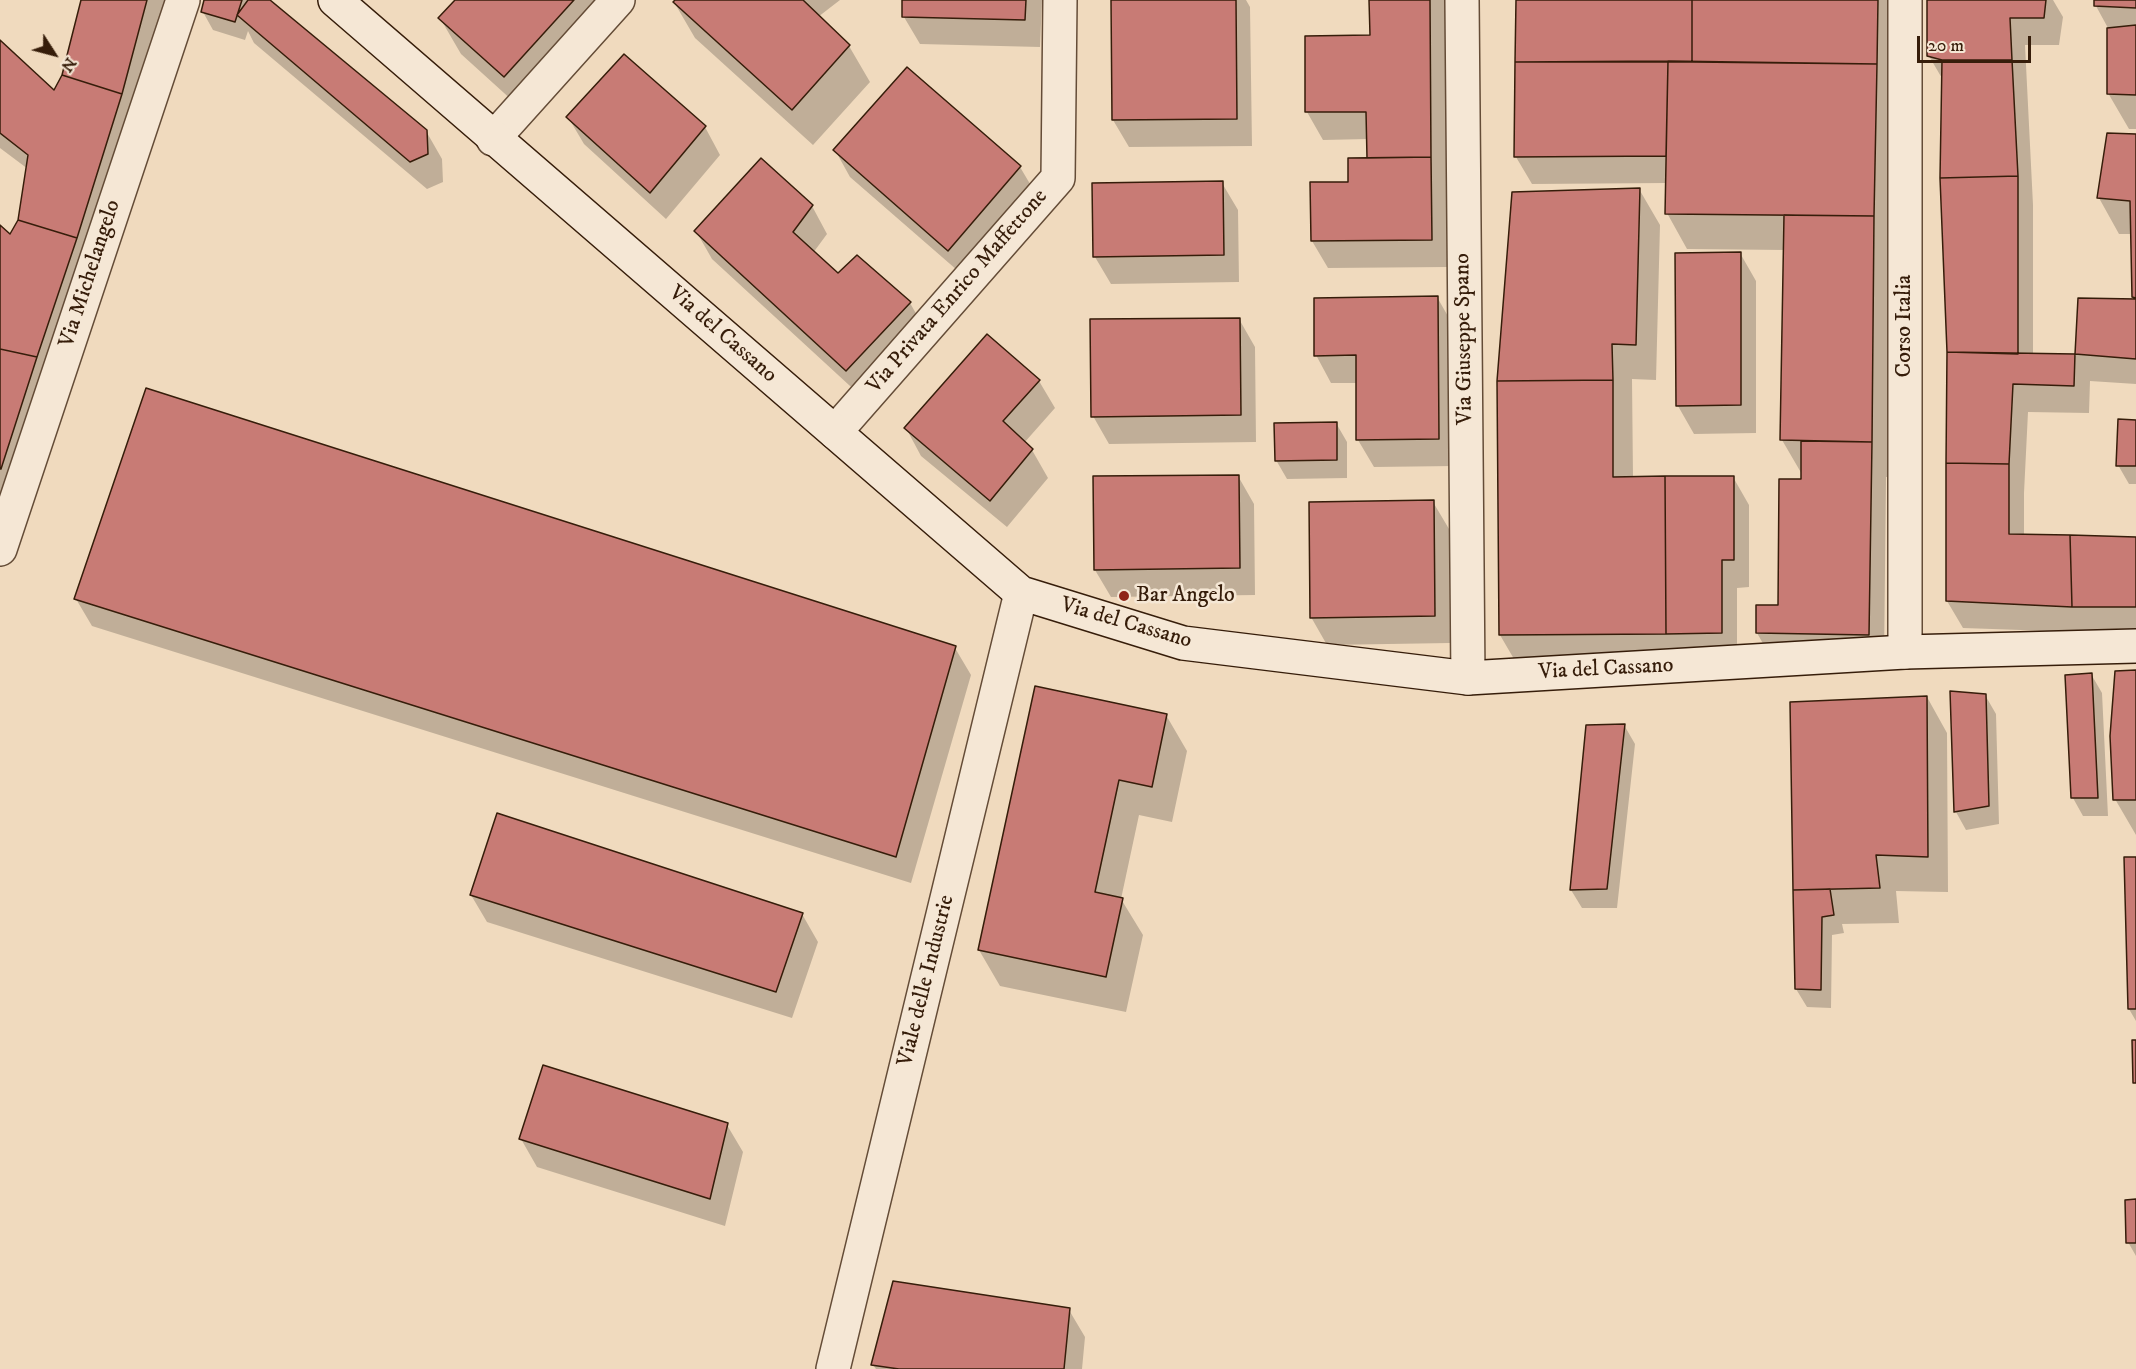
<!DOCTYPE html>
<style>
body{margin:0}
#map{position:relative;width:2136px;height:1369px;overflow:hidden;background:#f0dabe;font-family:"IM FELL DW Pica",serif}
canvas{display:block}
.north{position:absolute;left:24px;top:24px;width:60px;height:60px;-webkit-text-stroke:4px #f5e7d5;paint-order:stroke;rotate:126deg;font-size:16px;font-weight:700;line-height:24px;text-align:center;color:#361d0a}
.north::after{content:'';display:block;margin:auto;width:21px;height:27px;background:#361d0a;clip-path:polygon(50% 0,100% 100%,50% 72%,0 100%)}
.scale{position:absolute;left:1917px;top:36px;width:114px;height:27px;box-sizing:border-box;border:3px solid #361d0a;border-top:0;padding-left:8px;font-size:18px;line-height:21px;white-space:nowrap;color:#361d0a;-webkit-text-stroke:4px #f5e7d5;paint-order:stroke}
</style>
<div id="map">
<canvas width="2136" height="1369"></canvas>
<div class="north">N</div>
<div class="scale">20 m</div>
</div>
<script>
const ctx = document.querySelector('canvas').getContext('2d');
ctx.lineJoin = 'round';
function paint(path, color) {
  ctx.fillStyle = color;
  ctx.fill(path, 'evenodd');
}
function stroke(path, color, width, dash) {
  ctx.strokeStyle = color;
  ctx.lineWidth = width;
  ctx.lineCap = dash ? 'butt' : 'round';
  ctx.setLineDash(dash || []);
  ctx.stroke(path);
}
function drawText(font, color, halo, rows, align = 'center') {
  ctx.font = font + ' "IM FELL DW Pica",serif';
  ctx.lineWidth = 5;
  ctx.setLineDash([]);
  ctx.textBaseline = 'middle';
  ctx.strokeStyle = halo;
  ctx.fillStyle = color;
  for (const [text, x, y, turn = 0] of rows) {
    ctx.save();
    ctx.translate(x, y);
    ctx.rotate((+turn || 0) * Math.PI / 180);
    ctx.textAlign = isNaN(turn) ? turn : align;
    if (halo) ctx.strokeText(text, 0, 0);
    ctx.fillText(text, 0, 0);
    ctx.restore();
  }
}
const shadow = new Path2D(`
 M82,0H170L0,503V227L10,236L19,220L28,169L0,148V42L55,92L64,75Z
 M205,0H268L426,131L442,159L443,182L427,189L254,43L248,31L245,40L213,30L203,12Z
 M457,0H626L525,112L461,54L440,18Z
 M677,0H840L818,17L849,46L870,82L813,145L695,38L674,2Z
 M904,0H1042L1040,47L920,44L904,17Z
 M1112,0H1246L1250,7L1252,146L1129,147L1113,120Z
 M1371,0H1445L1447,267L1328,268L1312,241L1368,159V139L1323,140L1307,112L1306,37L1371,36Z
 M1518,0H1898L1891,477H1886L1884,662L1773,661L1757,633V607H1779L1802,481L1803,476L1782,440L1785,250L1687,249L1667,213V183L1532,184L1516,157Z
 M1929,0H2053L2063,17L2059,45H2025L2033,205V355L2076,356L2080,299L2135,300L2132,234H2119L2099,198L2136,136V384L2090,381L2089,413L2028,412L2024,493V536L2136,539V634L1963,628L1947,601L1948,352L1943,80L1929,56Z
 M2096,0H2136V129H2129L2108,93V28L2096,6Z
 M568,117L705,127L720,155L666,219L584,144Z
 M835,150L1020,167L1036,194L965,277L850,177Z
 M1222,183L1238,210L1239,282L1111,284L1095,257Z
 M1639,189L1660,225L1656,380L1632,379L1633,478L1733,477L1749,505V587L1737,588V660L1521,671L1500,635Z
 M812,206L827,234L813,253L838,275L857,257L910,303L926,331L862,397L712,259L696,231Z
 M1740,253L1756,281V433L1694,434L1678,406L1676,254Z
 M1437,297L1453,325L1454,466L1374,467L1358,440L1357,383H1331L1316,355Z
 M1239,319L1255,347L1256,442L1109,444L1093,416Z
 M1039,381L1055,408L1024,443L1032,450L1048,478L1007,527L921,456L906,428Z
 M2136,422V484H2129L2118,465Z
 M1336,423L1347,442V478L1287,479L1276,460Z
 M1238,476L1254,504L1255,595L1111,597L1095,570Z
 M1433,502L1449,529L1450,643L1327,645L1311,617Z
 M76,599L955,648L971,675L911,883L92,626Z
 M2136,672V835L2115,799Z
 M2091,674L2102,693L2108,816H2083L2073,798Z
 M1952,693L1985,695L1996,714L1999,824L1966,830L1956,812Z
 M1927,697L1947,733L1948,892L1896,891L1899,923L1842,924L1844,933L1832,935L1831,1008L1807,1007L1796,989L1794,890Z
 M1166,715L1187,751L1172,822L1139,815L1121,899L1143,935L1126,1012L1000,986L979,950Z
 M1624,725L1635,744L1617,908H1582L1571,890Z
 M2136,859V1021L2129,1009Z
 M471,895L802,914L818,942L792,1018L487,922Z
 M727,1125L743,1152L725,1226L537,1167L521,1139Z
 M2136,1201V1256L2128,1242Z
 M1069,1310L1085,1337L1082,1369H876L873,1365Z`);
const building = new Path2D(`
 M81,0H147L122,94L62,75Z
 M204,0H242L235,22L201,12Z
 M248,0H270L427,130L428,154L410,162L237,15Z
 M455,0H574L504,77L438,18Z
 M675,0H803L850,45L792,110L673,2Z
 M902,0H1026L1025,20L902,17Z
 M1111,0H1236L1237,119L1112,120Z
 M1369,0H1430L1431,157L1367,158L1366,112H1305V36L1370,35Z
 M1516,0H1692V62H1515Z
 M1692,0H1878L1877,64L1692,62Z
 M1927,0H2046L2044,18H2010L2012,60H1942L1927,56Z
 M2094,0H2136V8L2094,6Z
 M2136,25V95L2107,94V28Z
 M0,40L54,90L62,75L122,94L77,238L18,220L28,155L0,133Z
 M624,54L706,126L650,193L566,117Z
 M1942,60H2012L2018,176L1940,178Z
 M1668,61L1666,156L1514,157L1515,62Z
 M1668,61L1877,64L1874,216L1665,214Z
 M907,67L1021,166L948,251L833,150Z
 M2107,133L2136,134V298L2132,297L2130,201L2097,198Z
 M1431,157L1432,240L1311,241L1310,182H1348V158Z
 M761,158L813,205L793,232L838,273L857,255L911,302L846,371L694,231Z
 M2018,176V354L1947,352L1940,178Z
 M1223,181L1224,255L1093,257L1092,183Z
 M1640,188L1636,345L1612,344L1613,380L1497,381L1512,192Z
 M1784,215L1874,216L1872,442L1780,440Z
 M18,220L77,238L37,357L0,349V225L10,234Z
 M1741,252V405L1676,406L1675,253Z
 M1438,296L1439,439L1356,440V355L1314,356V298Z
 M2078,298L2136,299V359L2075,354Z
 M1240,318L1241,415L1091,417L1090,319Z
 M987,334L1040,380L1003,421L1033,449L990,501L904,428Z
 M0,349L37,357L1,469H0Z
 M1947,352L2075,354L2074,386L2013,384L2009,464L1946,463Z
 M1613,380V477L1665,476L1666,634L1499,635L1497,381Z
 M146,388L956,646L896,857L74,599Z
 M2118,419L2136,420V466H2116Z
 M1337,422V460L1275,461L1274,423Z
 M1801,441L1872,442L1869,635L1756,633V605H1778L1779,479H1801Z
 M1946,463L2009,464V534L2070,535L2072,607L1946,601Z
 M1239,475L1240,568L1094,570L1093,476Z
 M1665,476H1734V560H1722V633L1666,634Z
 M1434,500L1435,616L1310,618L1309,502Z
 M2070,535L2136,537V607H2072Z
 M2136,670V800H2113L2110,736L2115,671Z
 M2092,673L2098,798H2071L2065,675Z
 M1035,686L1167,714L1152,787L1119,780L1095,892L1123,898L1106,977L978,950Z
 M1950,691L1986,694L1989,806L1954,812Z
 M1927,696L1928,857L1876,855L1880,888L1793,890L1790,702Z
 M1625,724L1607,889L1570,890L1586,725Z
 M497,813L803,913L776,992L470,895Z
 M2124,857H2136V1009H2128Z
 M1830,889L1834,915L1822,917L1821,990L1795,989L1793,890Z
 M2132,1040H2136V1083H2133Z
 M543,1065L728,1123L710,1199L519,1139Z
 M2136,1199V1243H2126L2125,1200Z
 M893,1281L1070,1308L1064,1369H899L871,1365Z`);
const street = new Path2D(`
 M1462,0L1468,678
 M493,139L618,0
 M835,432L1058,178L1060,0
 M0,549L183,0
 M1905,652V0
 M833,1369L1021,593`);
const secondary = new Path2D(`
 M335,0L1021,593L1183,643L1468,678L1905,652L2136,646`);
const markers = [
 [1124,596,6,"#8f2418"]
];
const streetNames = [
 ["Via Michelangelo",91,274,-72],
 ["Via Privata Enrico Maffettone",958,292,-49],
 ["Corso Italia",1905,326,-90],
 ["Via del Cassano",722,335,41],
 ["Via Giuseppe Spano",1465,339,-91],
 ["Via del Cassano",1126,624,16],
 ["Via del Cassano",1606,670,-3],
 ["Viale delle Industrie",927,981,-76]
];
const poiNames = [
 ["Bar Angelo",1136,596]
];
paint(shadow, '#0003');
paint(building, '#c87b75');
stroke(building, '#361d0a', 1.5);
stroke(street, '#644c37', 36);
stroke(secondary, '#361d0a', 36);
stroke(street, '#f5e7d5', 33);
stroke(secondary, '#f5e7d5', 33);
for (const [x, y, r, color] of markers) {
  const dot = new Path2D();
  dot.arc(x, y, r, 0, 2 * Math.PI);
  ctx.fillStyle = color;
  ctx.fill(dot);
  stroke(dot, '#f5e7d5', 2);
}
drawText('22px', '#361d0a', '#f5e7d5', streetNames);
drawText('22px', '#361d0a', '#f5e7d5', poiNames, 'left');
</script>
